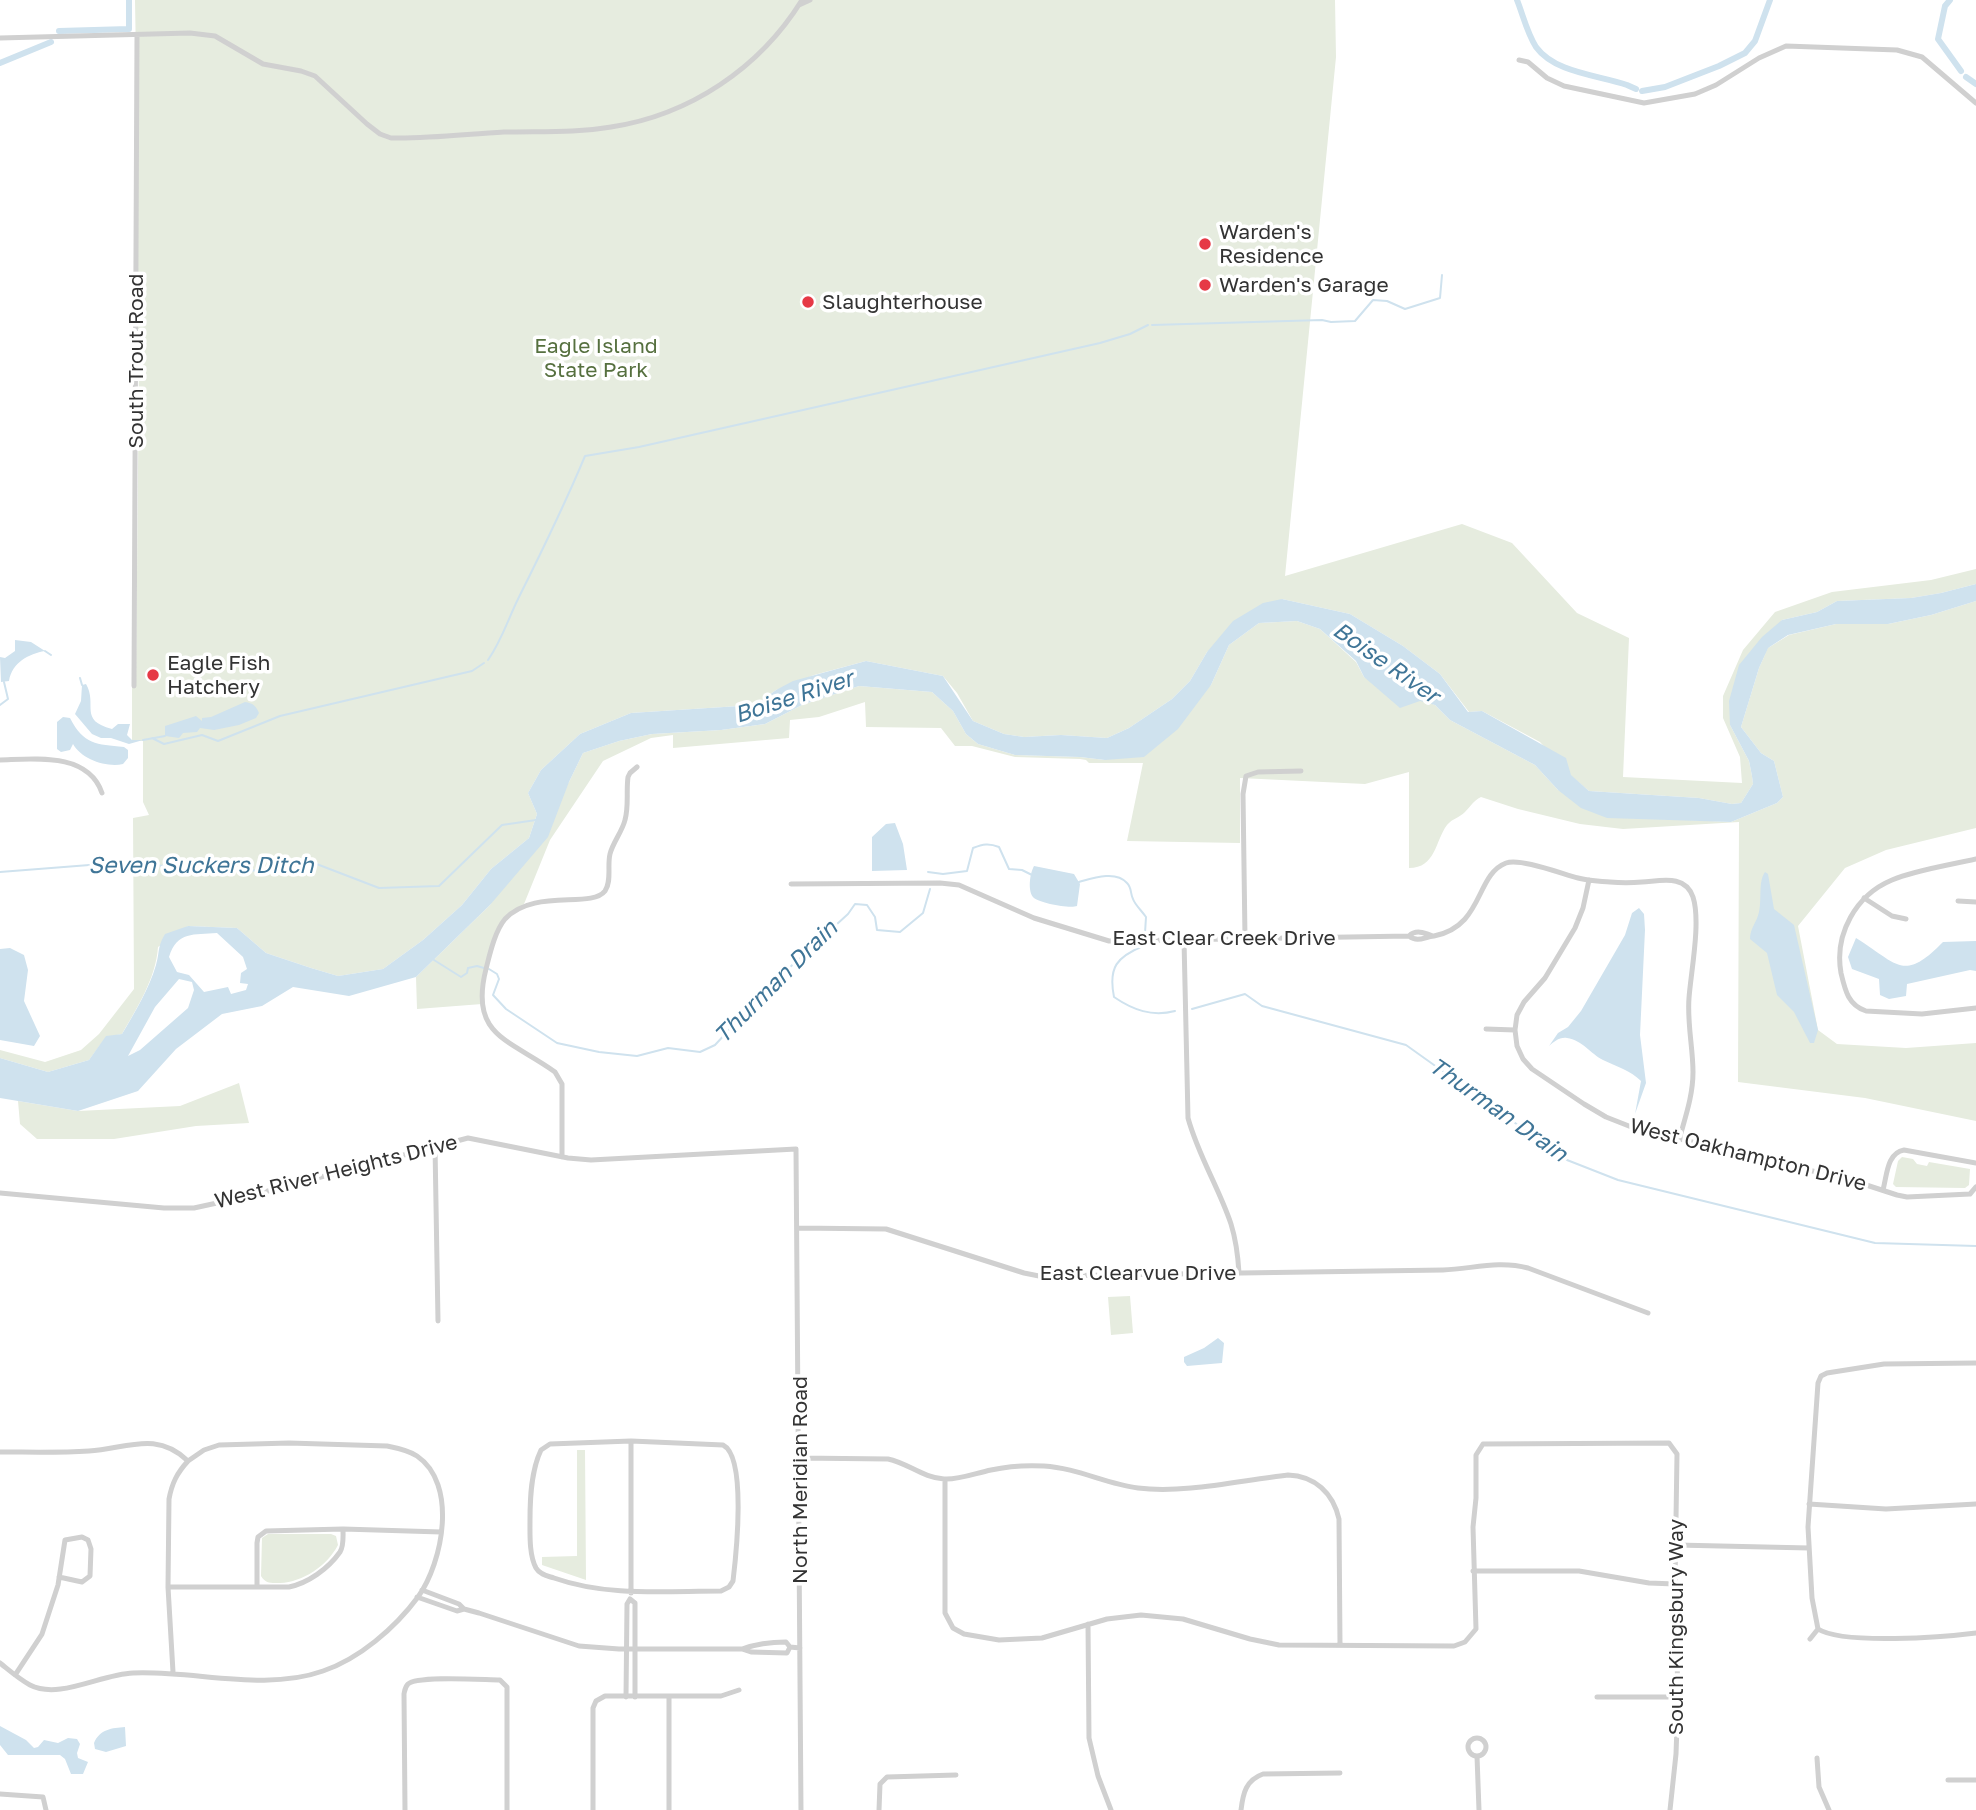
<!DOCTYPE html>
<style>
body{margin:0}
canvas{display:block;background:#fff}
</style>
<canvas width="1976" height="1810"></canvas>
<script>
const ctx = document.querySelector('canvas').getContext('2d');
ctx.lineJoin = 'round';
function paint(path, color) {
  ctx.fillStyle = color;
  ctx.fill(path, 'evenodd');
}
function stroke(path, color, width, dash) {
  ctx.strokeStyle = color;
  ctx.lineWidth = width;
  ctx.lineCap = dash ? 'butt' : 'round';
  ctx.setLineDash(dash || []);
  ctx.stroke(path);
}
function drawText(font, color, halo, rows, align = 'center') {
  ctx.font = font + ' "Golos Text",sans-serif';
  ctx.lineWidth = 7;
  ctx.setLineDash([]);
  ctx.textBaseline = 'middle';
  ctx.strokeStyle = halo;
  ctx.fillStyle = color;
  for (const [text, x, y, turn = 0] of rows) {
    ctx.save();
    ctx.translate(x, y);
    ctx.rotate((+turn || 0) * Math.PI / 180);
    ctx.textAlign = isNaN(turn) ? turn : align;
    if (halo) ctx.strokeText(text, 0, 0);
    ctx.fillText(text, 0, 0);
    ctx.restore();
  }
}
const green = new Path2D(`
 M135,0H1335L1336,57L1285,576L1462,524L1512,543L1577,613L1629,638L1623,777L1742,783L1740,757L1723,718V696L1743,650L1775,612L1832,592L1931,580L1976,569V584L1941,593L1911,598L1837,601L1817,612L1782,620L1730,725L1749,761L1752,776L1753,784L1741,803L1732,804L1699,798L1589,791L1570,775L1540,742L1482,711L1469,712L1440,674L1403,646L1350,614L1282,599L1207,652L1190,681L1172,699L1129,728L1107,738L1061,735L1024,737L1004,734L973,721L957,693L943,676L866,661L814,675L776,690L755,705L631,713L580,734L541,770L528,793L537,814L529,838L491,869L462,905L423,940L383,969L338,976L311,968L266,953L237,928L188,926L158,947C156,978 137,1008 122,1034L106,1037L89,1060L48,1072L0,1058V1050L45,1062L81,1050L99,1034L134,989L133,818L149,815L143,802V741L132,740V683H136L139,363V355L135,354L137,118Z
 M1976,601V828L1886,850L1845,868L1798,926L1818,1030L1837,1044L1906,1048L1976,1043V1121L1865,1098L1738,1082L1739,822L1623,829L1580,824L1518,809L1481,797C1473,801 1471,806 1465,812C1459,818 1453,818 1447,825C1435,841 1436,868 1409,868V772L1365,784L1240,778V843L1127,841L1143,763H1089L1086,760L1080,759L1015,757L972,746H955L941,728L866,727L865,702L819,717L790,720L789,738L673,748V735L651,738L603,761L550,840L524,904L510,912L500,923L487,966L482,1004L417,1009L416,977L490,905L569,782L583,753L619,741L652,734L721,730L765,724L802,705L859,686L932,692L953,711L966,734L978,744L1015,755L1080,757L1105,760L1211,685L1229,645L1259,623L1297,621L1320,629L1356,662L1364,677L1435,705L1450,720L1535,765L1558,790L1688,820L1731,822L1777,803L1783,797L1774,761L1761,753L1741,727L1759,668L1768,648L1789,635L1836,624H1888L1931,615Z
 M239,1083L249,1123L196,1126L114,1139H37L20,1124L18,1101L78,1111L180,1106Z
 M1902,1157L1913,1159L1917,1164L1927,1166L1929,1162L1970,1169L1969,1185L1965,1188L1896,1187L1893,1184L1898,1161Z
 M1130,1296L1133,1333L1111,1335L1108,1297Z
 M577,1450H585L586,1580L542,1565V1557L577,1556Z
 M268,1534H331L336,1536L338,1545C327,1566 303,1582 280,1583C271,1583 266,1584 261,1576L262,1538Z`);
const water = new Path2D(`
 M1976,584V601L1931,615L1888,624H1836L1788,635L1768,648L1759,668L1741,727L1761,753L1774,761L1783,797L1777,803L1731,822L1607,818L1581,808L1558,790L1535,765L1450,720L1435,705L1420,701L1400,708L1364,677L1356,661L1320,629L1297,621L1259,623L1229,645L1211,685L1178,729L1144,757L1105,760L1080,757L1015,755L978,744L966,734L953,711L932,692L859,686L802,705L765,724L721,730L652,734L619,741L583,753L569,782L548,837L490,905L416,977L349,996L293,987L262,1006L222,1014L176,1049L138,1091L78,1111L0,1098V1058L48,1072L89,1060L106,1036L122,1034C135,1012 149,989 156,965C160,951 157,948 165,934L188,926L237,928L266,953L311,968L338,976L383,969L423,940L462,905L491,869L529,838L537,814L528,793L541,770L580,734L631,713L755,705L776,690L793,681L866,661L943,676L973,721L1004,734L1024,737L1061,735L1107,738L1129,728L1172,699L1190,681L1207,652L1233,621L1263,603L1282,599L1350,614L1403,646L1440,674L1468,712L1482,711L1566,758L1571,775L1589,791L1699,798L1732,804L1741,803L1753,784L1752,776L1749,761L1730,725L1729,701L1739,665L1762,637L1782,620L1817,612L1837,601L1911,598L1941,593ZM217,933L243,957L247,969L241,973L240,983L248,984L246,990L231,994L228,987L204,992L189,975L177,972L169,957C177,931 194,935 217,933ZM179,979L192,982L194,990L188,1008L140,1050L128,1056L155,1007Z
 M15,640L31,642L45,651C29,654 12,662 9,681L1,682L0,657L5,658L15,651Z
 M86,684C98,705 78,720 112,729L118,724H130L127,735L132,740H143L129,744L111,738H101L92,734L75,714L81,701L82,685Z
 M245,702C253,703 256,706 259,713L256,718L239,725L214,730L200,728L197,732L183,733L179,738L165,736V726L196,716L202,721V718L211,717Z
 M63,717L70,718C84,745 96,744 124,747L128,750V758L123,764C107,768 81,759 73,744L70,750L61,752L57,749V722Z
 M895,823L903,844L907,870L872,871V837L886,824Z
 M1034,866L1074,874L1080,884L1077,906C1070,909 1040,903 1034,898C1027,892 1030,873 1034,866Z
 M1765,872L1768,874L1774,909L1794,925L1818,1030L1814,1043H1810L1794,1012L1777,995L1767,953L1750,939C1750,928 1757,922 1759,912C1762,899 1758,882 1765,872Z
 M1639,908L1644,914L1645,930L1640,1035L1646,1083L1635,1114L1641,1081C1631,1071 1616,1066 1603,1060C1591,1054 1582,1040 1567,1038C1559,1037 1554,1042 1549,1046L1558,1033L1568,1027L1581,1011L1625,935L1632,913Z
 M1856,938C1898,964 1903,983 1943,942L1976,941V971L1970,970L1907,984L1906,996L1889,999L1880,995L1879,979L1852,969L1848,957Z
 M10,948L24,955L28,970L24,1001L40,1036L34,1046L0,1040V949Z
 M1218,1338L1224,1343L1222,1363L1187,1366L1184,1362V1357L1204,1348Z
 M0,1726L26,1740L34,1748L38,1747L44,1740L58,1743L68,1738L77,1739L80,1744L77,1753L78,1758L88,1762L83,1774H71L65,1759L60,1755H8L0,1745Z
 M125,1727L126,1746L106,1752L95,1749L94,1743C100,1729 112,1728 125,1727Z`);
const stream = new Path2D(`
 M1152,325L1322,320L1331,322L1355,321L1373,300L1387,301L1405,309L1440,298L1442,275
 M45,651L51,655
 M488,660C502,640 508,619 519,597C542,551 565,504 585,456L639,447L1100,343L1130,334L1148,325
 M80,678L82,685
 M0,705L8,699L4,682
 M152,738L164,744L202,735L218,741L280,716L472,671L484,663
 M143,740L165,736
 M0,872L115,863L250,871L314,863L379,888L439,886L502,825L536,820
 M928,872L943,874L967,871L973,848C983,844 989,843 999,847L1009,869L1022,870L1032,875
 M1079,882C1093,878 1116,870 1127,883C1132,888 1130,893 1133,899C1135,905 1142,911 1146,917L1145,933
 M1143,946C1117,957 1108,967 1114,997C1133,1010 1152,1017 1175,1011
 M434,960L461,977L467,973L468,968L477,966L484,968
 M489,969L497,974L499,979L493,995L506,1009L557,1043L599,1052L637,1056L668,1048L700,1052L715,1045L728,1031L740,1013L848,914L855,904L867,905L875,917L877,930L900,932L923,913L930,889
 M1192,1009L1245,994L1262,1006L1406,1045L1567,1160L1618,1180L1875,1243L1976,1246`);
const canal = new Path2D(`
 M1517,0C1523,15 1527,33 1536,47C1555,73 1598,75 1627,85L1636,89
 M1950,0L1945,6L1938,39L1961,71
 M59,31L129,29V0
 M0,63L51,42
 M1966,77L1976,84
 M1642,91L1665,87L1719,66L1745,53L1755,41L1770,0`);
const minor = new Path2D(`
 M799,5L810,0
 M0,38L190,33L215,36L263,64L301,71L315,76L367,124L380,134L391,138C429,139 467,134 504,132C539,131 576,133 611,127C690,115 760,68 802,0
 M1519,60L1528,62L1547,78L1564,86L1644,103L1695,94L1716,85L1759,58L1786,46L1897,50L1922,57L1976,103
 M134,686L137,36
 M0,760C35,759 88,752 102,793
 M1976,859C1950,865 1916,870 1892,880C1856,895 1834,934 1841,973C1845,990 1848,1005 1866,1011L1922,1014L1976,1008
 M1589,880L1583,908L1575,928L1545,978L1524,1002L1517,1015L1515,1030L1517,1046L1523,1059L1532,1069L1584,1104L1606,1117L1634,1128L1854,1181L1897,1195L1907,1197L1970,1194L1976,1187
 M791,884L940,883L959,885L1034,918L1109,941L1409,936
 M1864,898L1892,916L1906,919
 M1958,901L1976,902
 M1433,936C1425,933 1416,929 1409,936C1418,943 1424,937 1434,936C1484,926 1475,875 1506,863C1521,858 1562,874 1578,878C1589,881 1599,881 1610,882C1621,883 1631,883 1642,882C1661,881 1685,874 1693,897C1701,922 1691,971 1689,998C1687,1023 1693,1048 1693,1072C1693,1096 1685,1118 1679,1140
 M1245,938L1243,794L1246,776L1258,772L1301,771
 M1184,940L1188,1118C1198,1155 1219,1188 1231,1224C1236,1240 1238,1256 1239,1273
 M1486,1029L1515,1030
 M435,1146L438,1321
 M562,1157V1084L555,1072C509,1039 469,1036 486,969C490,953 495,931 505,919C534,888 591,909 605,891C612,881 607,866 610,854C613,842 622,832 625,820C629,806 626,792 628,777L630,773L637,767
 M1883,1190C1887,1175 1887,1153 1904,1150L1976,1163
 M0,1193L164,1208H194L249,1196L468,1138L568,1158L591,1160L796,1149L801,1810
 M797,1228L886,1229L1024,1273L1039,1276L1443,1270C1472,1269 1498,1260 1528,1268L1648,1313
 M631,1441L723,1445C747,1457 736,1556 733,1581L729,1587L721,1591C665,1591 608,1597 554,1578C548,1576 540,1575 536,1568C529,1555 530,1534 530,1520C530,1498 531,1471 541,1450L550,1444Z
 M631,1441V1593
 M0,1452C29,1452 59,1453 89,1451C126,1449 156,1430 188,1461L204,1450L219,1445L289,1443L387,1446C397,1448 408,1450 417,1456C458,1484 443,1562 418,1597C395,1628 359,1659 323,1671C264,1692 194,1670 133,1673C101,1674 59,1700 30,1685C19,1679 10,1671 0,1663
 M799,1458L888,1459C908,1463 923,1478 944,1479C959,1480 976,1473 991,1470C1009,1466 1026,1465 1044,1466C1077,1468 1106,1484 1138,1488C1184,1494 1242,1480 1288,1475C1315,1476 1333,1493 1339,1519L1340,1645
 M945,1479V1613L953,1628L964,1634L999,1640L1042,1638L1107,1619L1141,1615L1183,1619L1250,1639L1279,1645L1454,1646L1465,1642L1476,1629L1473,1527L1476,1498V1455L1483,1444L1669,1443L1677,1454L1675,1584L1678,1697L1676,1754L1670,1810
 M1809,1504L1886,1509L1976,1504
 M1676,1545L1809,1548
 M1473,1571H1579L1649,1583L1675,1584
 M168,1587H289C308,1583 328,1569 340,1552C344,1546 343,1537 343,1529
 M257,1587V1543L258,1537L266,1531L343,1529L441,1532
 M422,1590L459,1604L464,1609
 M417,1597L457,1611L464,1609L479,1613L579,1646L619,1649H742
 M1088,1624L1089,1738L1098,1776L1111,1810
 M1818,1629L1812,1598L1808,1527L1818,1383L1821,1376L1827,1373L1884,1364L1976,1363
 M1810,1639L1818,1629C1843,1645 1945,1637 1976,1633
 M790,1647L787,1653L751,1652L742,1649C756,1644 772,1642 786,1642L790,1647L800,1648
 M173,1672L168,1587L169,1499C172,1483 177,1473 188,1461
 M15,1675L42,1634L58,1585L65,1540L82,1537L88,1540L91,1549L90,1576L82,1582L59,1577
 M626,1697L627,1604L630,1599L635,1603V1697
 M1597,1697H1678
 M1468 1747a9 9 0 1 1 18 0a9 9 0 1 1-18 0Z
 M1477,1756L1479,1810
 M1817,1758L1819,1787L1829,1810
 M1948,1780H1976
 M0,1794L43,1797L46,1810
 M405,1810L404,1694C405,1689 405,1687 408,1684C418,1675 485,1680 500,1680L507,1687V1810
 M593,1810V1708L596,1701L605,1696H721L739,1690
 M669,1810V1697
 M879,1810L880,1784L887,1777L956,1775
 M1241,1810C1243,1793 1246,1780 1263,1774L1340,1773`);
const markers = [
 [1205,244,7,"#e63946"],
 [1205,285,7,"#e63946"],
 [808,302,7,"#e63946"],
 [153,675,7,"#e63946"]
];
const poiNames = [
 ["Warden's",1219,232],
 ["Residence",1219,256],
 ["Warden's Garage",1219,285],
 ["Slaughterhouse",822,302],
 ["Eagle Fish",167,663],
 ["Hatchery",167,687]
];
const parkNames = [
 ["Eagle Island",596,346],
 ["State Park",596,370]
];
const streetNames = [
 ["South Trout Road",136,361,-90],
 ["East Clear Creek Drive",1224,938],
 ["West Oakhampton Drive",1748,1155,14],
 ["West River Heights Drive",336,1172,-14],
 ["East Clearvue Drive",1138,1273],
 ["North Meridian Road",800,1480,-90],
 ["South Kingsbury Way",1676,1627,-90]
];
const waterNames = [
 ["Boise River",1386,663,35],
 ["Boise River",794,697,-18],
 ["Seven Suckers Ditch",201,866],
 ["Thurman Drain",776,982,-45],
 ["Thurman Drain",1498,1110,35]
];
paint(green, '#e6ecdf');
paint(water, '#cfe2ee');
stroke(stream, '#cfe2ee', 2);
stroke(canal, '#cfe2ee', 6);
stroke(minor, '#d0d0d0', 5);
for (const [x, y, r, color] of markers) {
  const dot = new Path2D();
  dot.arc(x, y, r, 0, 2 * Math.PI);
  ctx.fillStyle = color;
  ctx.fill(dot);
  stroke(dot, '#fff', 2.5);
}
drawText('21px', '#333', '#fff', poiNames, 'left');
drawText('21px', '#56703f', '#fff', parkNames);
drawText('21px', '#333', '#fff', streetNames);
drawText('italic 23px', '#3f7597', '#fff', waterNames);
</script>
